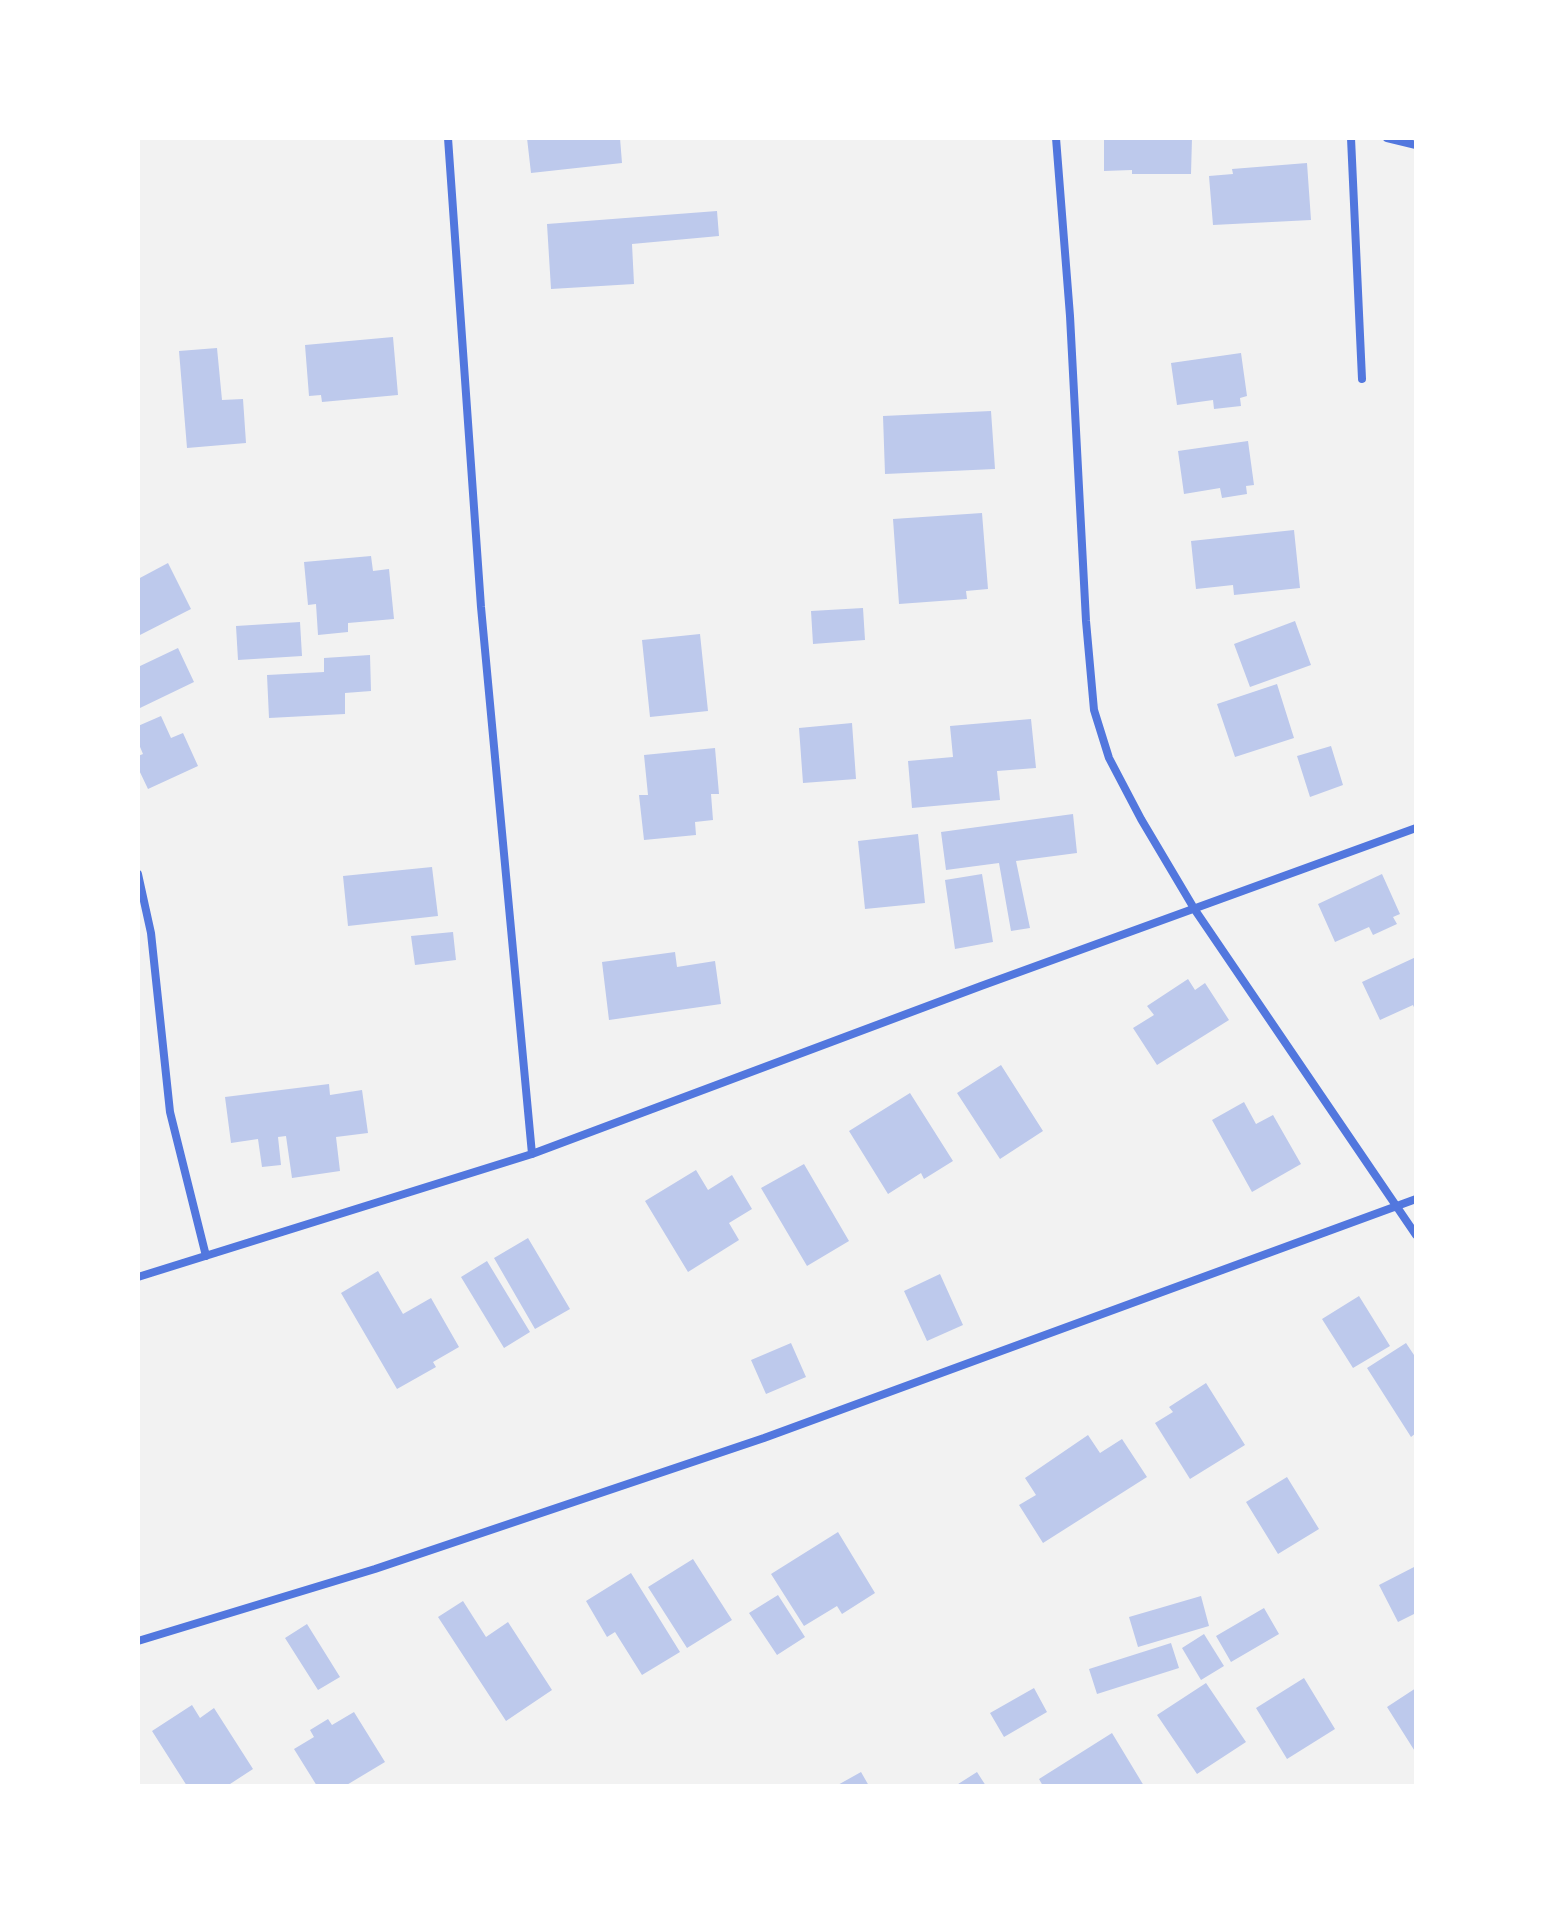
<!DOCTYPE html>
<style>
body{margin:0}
#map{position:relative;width:1554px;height:1924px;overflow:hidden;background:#f2f2f2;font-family:"Libre Baskerville",serif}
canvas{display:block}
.frame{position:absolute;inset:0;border:140px solid #fff;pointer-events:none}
</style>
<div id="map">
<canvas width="1554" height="1924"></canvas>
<div class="frame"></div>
</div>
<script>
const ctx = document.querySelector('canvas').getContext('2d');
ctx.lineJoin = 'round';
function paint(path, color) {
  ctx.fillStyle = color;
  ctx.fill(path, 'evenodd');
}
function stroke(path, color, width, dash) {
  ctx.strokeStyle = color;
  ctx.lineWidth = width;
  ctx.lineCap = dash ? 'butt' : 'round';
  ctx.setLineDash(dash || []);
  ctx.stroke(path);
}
const building = new Path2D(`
 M527,138H620L622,163L531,173Z
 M1104,138H1192L1191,174H1132V170L1104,171Z
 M1307,163L1311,220L1213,225L1209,176L1233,174L1232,169Z
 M717,211L719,236L632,244L634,284L551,289L547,224Z
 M393,337L398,395L322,402L321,395L309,396L305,345Z
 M217,348L222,400L243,399L246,443L187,448L179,351Z
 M1241,353L1247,396L1240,398L1241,406L1214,409L1213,400L1177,405L1171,363Z
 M991,411L995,469L885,474L883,416Z
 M1248,441L1254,485L1246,486L1247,494L1222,498L1220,488L1184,494L1178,451Z
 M982,513L988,589L966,591L967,599L899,604L893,519Z
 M1294,530L1300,588L1234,595L1233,585L1196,589L1191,541Z
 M371,556L373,571L389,569L394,619L348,623V632L318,635L316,604L308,605L304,562Z
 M168,563L191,609L138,636V579Z
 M863,608L865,640L813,644L811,611Z
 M1295,621L1311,665L1250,687L1234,644Z
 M300,622L302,656L238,660L236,626Z
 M700,634L708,711L650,717L642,640Z
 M178,648L194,682L140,708L138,703V667Z
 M370,655L371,691L345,693V714L269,718L267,675L324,672V658Z
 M1277,684L1294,738L1235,757L1217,704Z
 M161,716L171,738L183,733L198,766L148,789L138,768V756L143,754L138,742V726Z
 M1031,719L1036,768L997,771L1000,800L912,808L908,761L953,757L950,726Z
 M852,723L856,779L803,783L799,728Z
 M1331,746L1343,785L1310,797L1297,756Z
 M715,748L719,794H711L713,820L695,822L696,835L644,840L639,795H648L644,755Z
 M1073,814L1077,853L1016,861L1030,928L1011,931L999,863L946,870L941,832Z
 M918,834L925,903L865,909L858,841Z
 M432,867L438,916L348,926L343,876Z
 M982,874L993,942L955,949L945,880Z
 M1382,874L1400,914L1393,917L1397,924L1373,935L1369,927L1335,942L1318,904Z
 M453,932L456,960L415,965L411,936Z
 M675,952L677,967L715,961L721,1004L609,1020L602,962Z
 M1416,957V1012L1413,1005L1380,1020L1362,982Z
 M1188,979L1195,990L1205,983L1229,1020L1157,1065L1133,1028L1154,1015L1147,1006Z
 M1001,1065L1043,1131L1000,1159L957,1093Z
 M329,1084L330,1095L362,1090L368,1133L336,1137L340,1171L292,1178L286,1136L278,1137L281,1165L262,1167L258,1139L231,1143L225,1097Z
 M910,1093L953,1161L924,1179L921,1173L888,1194L849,1131Z
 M1244,1102L1256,1124L1273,1115L1301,1164L1252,1192L1212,1120Z
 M804,1164L849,1241L807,1266L761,1188Z
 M696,1170L708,1190L732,1175L752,1209L729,1223L739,1240L688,1272L645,1201Z
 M528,1238L570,1309L535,1329L494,1258Z
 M487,1261L530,1332L504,1348L461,1277Z
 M378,1271L403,1314L431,1298L459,1347L433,1362L436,1367L397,1389L341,1293Z
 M940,1274L963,1325L927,1341L904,1291Z
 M1359,1296L1390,1346L1353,1368L1322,1319Z
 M791,1343L806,1377L766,1394L751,1360Z
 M1406,1343L1416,1358V1433L1411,1437L1367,1368Z
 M1206,1383L1245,1445L1190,1479L1155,1423L1173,1412L1169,1407Z
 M1088,1435L1100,1453L1122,1439L1147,1477L1043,1543L1019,1505L1036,1495L1025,1478Z
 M1287,1477L1319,1529L1278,1554L1246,1502Z
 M838,1532L875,1593L842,1614L837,1606L804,1626L771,1574Z
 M693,1559L732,1620L687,1648L648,1587Z
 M1416,1566V1613L1398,1622L1379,1585Z
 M631,1573L680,1652L642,1675L615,1632L607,1637L586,1601Z
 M778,1595L805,1637L777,1655L749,1613Z
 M1201,1596L1209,1626L1138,1647L1129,1617Z
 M463,1601L486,1637L508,1622L552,1690L506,1721L438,1617Z
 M1264,1608L1279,1634L1231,1662L1216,1636Z
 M307,1624L340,1677L318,1690L285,1638Z
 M1204,1634L1224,1666L1201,1680L1182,1648Z
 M1171,1643L1179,1668L1097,1694L1089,1669Z
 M1304,1678L1335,1729L1287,1759L1256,1708Z
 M1206,1683L1246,1742L1197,1774L1157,1715Z
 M1034,1688L1047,1712L1004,1737L990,1713Z
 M1416,1688V1753L1387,1707Z
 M192,1705L200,1718L214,1708L253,1769L227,1786H187L152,1731Z
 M354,1712L385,1762L345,1786H317L294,1749L314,1737L310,1730L328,1719L332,1725Z
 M1112,1733L1144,1786H1043L1039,1779Z
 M861,1772L869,1786H836Z
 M977,1772L986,1786H955Z`);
const minor = new Path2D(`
 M448,138L481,607L532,1154
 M1056,138L1070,316L1086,621L1094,710L1109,758L1141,819L1195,910L1416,1235
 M1351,138L1362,379
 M1387,138L1416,145
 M138,874L151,933L170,1112L206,1256
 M138,1277L532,1154L981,986L1416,828
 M138,1641L375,1569L764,1438L1416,1199`);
paint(building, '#bdc9ec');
stroke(minor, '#5277de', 8);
</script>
